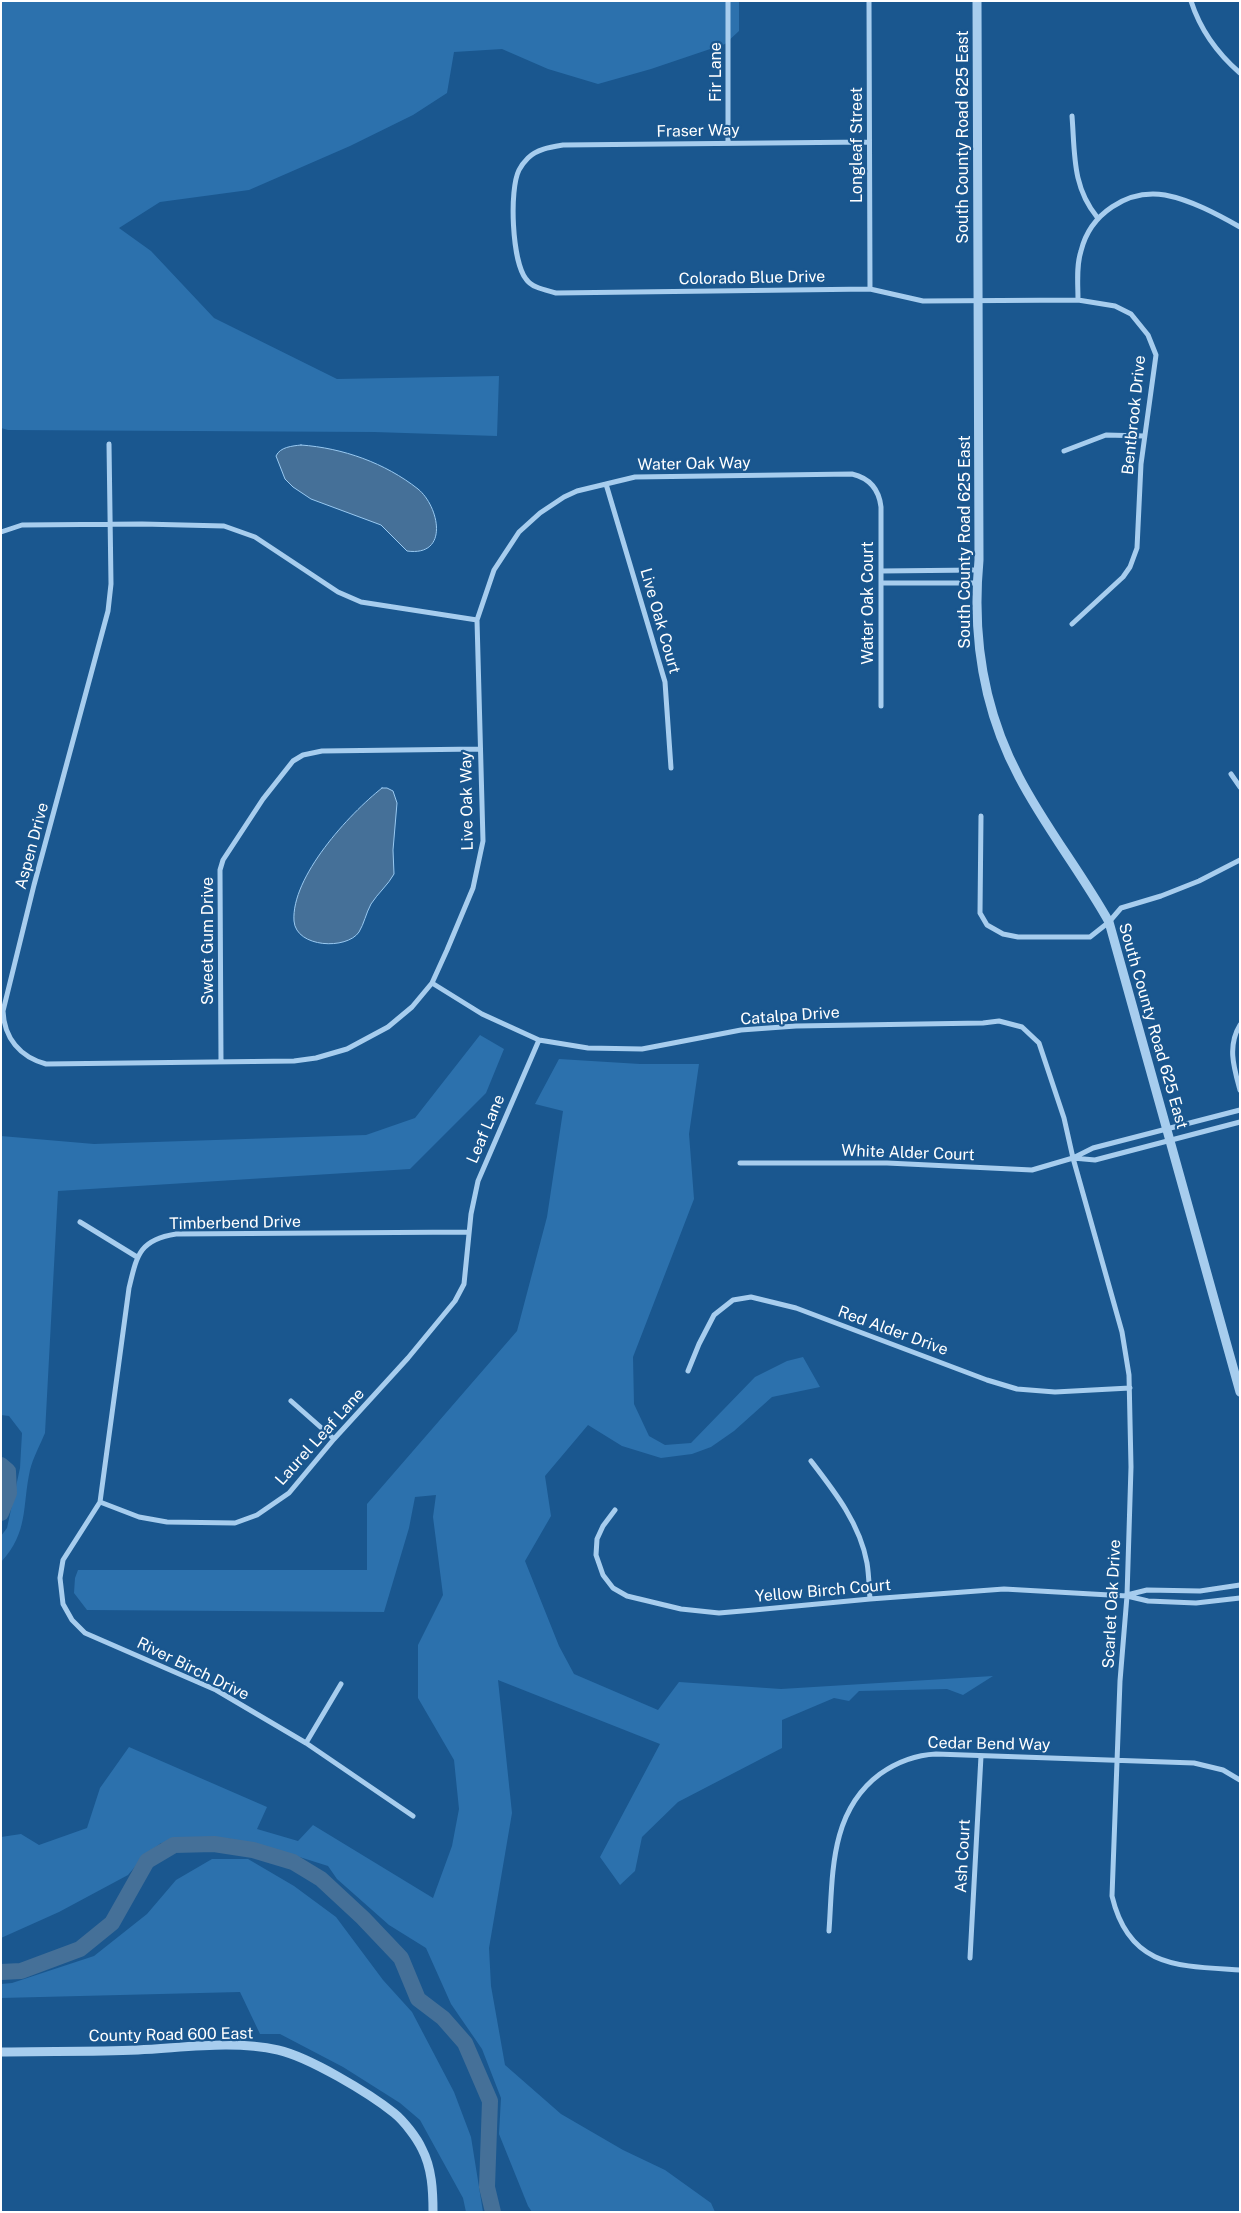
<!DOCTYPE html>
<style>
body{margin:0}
#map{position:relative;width:1241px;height:2213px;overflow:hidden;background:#1a578f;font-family:"Public Sans",sans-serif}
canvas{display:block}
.frame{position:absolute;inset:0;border:2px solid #fff;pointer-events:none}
</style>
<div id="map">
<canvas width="1241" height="2213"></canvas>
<div class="frame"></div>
</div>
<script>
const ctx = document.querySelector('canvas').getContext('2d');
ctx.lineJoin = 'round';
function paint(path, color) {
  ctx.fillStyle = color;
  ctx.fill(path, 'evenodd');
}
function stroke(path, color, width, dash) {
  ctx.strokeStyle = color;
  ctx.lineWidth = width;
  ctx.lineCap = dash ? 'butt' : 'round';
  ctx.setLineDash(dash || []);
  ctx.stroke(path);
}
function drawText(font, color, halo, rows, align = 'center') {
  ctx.font = font + ' "Public Sans",sans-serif';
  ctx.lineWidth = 4.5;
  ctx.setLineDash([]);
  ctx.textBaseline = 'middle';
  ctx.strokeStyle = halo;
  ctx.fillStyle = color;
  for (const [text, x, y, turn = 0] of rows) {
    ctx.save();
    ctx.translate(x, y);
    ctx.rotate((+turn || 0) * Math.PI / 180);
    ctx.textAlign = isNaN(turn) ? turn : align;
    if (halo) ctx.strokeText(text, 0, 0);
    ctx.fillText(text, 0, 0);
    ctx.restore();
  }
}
const green = new Path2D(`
 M1,1H739V31L725,44L651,69L598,84L548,69L502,49L454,52L447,93L413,115L350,146L249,190L160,202L119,228L151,251L214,318L337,379L499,376L497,436L374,432L8,430L1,428Z
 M480,1035L504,1049L486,1093L410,1169L58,1191L45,1433C40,1445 33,1458 30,1470C22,1506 29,1532 1,1562V1536L7,1528L20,1468L22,1433L9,1416L1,1415V1136L94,1144L366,1135L415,1118Z
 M559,1059L640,1064H699L689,1134L694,1199L633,1357L634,1404L649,1436L665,1445L691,1443L755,1377L787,1361L803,1357L820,1387L772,1397L734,1431L711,1447L692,1454L661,1458L622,1446L588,1425L545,1476L551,1516L525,1561L559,1646L574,1674L658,1710L679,1682L781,1689L993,1676L963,1695L947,1689L859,1691L849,1701L834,1698L782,1720V1748L678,1802L642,1837L635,1871L620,1885L600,1857L660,1744L498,1680L512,1813L489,1948L491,1986L505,2065L561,2114L623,2150L665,2170L711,2203L715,2212H532L528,2206L499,2134L501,2098L482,2049L451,2004L426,1948L389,1925L337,1879L328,1866L271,1848L226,1838L161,1843L144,1856L128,1875L59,1912L1,1938V1837L21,1834L39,1845L87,1828L100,1788L129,1747L267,1807L257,1829L298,1841L313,1825L433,1898L452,1846L459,1809L454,1760L418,1698V1645L443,1595L433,1517L436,1495L415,1497L409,1528L384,1612L87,1610L74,1593L75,1578L78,1570H367V1504L517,1331L547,1217L563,1111L535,1104Z
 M212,1859H248L294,1886L336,1917L383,1980L412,2012L454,2092L471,2137L483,2212H466L463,2198L420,2120L400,2103L343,2067L280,2034H260L240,1992L1,1998V1984L12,1983L94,1956L147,1914L176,1880Z`);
const water = new Path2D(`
 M301,445C343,448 385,463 418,489C439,506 450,557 407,551L381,525L311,499L293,487L285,479L276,456C280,447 292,446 301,445Z
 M382,788H387L393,791L397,803L393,850L394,874C388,885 378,893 371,904C366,913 364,924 359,932C347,950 296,948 294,921C291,877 349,814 382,788Z`);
const river = new Path2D(`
 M1,1465L8,1471L9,1493L1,1513
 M1,1972L21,1971L80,1949L112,1923L147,1861L174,1845L214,1844L253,1850L293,1862L321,1879L363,1918L401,1958L418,1999L443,2018L465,2043L490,2101L487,2187L493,2212`);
const minor = new Path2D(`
 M728,1V143
 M869,1L870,289
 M1191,1C1200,29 1218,54 1240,73
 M1072,116C1075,154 1072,186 1097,217
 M869,142L563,145C551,147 537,149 528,158C525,161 521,166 519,170C509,190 512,261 526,279C532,288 546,290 556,293L870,289L923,301L1078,300L1115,306L1131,314L1148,335L1156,355L1141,464L1137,548L1130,567L1123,577L1072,624
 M1078,300C1078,284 1076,266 1081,251C1090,214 1127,189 1165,195C1191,200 1217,214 1240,227
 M109,444L111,584L108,611L34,885L3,1011C4,1038 20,1057 46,1064L294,1061L316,1058L347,1049L388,1027L412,1007L432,983L447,950L473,888L483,841L477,620L494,570L519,532L540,513L564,497L577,491L635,477L852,474C869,478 879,489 881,507V706
 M1064,451L1106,435L1144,436
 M606,484L665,682L671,768
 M1,532L22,525L142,524L224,526L255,537L338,592L361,602L477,620
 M881,571L978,570
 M881,583H977
 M1231,774L1240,787
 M981,816L980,913L987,925L1003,934L1018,937H1090L1109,922L1121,908L1161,896L1199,881L1240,860
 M432,983L482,1014L539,1040L588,1048L642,1049L741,1030L796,1026L983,1023L999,1021L1022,1027L1039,1043L1064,1118L1073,1158L1122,1332L1129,1375L1131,1467L1127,1596L1120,1681L1112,1896C1129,1968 1178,1966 1240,1970
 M1240,1025C1227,1046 1234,1068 1240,1090
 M221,1062L220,870L223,860L263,799L293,761L303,755L322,751L479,749
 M1073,1158L1095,1160L1240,1122
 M740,1163H887L1032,1170L1073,1158L1093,1148L1240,1110
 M80,1222L137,1257
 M688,1371L699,1344L714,1315L733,1300L751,1297L796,1308L987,1380L1017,1389L1055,1392L1130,1388
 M291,1401L334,1439
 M811,1461C835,1492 860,1524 867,1563C869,1575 869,1587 870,1599
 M100,1502L139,1517L167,1522L235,1523L257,1515L289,1493L334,1439L408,1358L455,1301L464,1284L471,1214L478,1181L539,1040
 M615,1510L603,1526L597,1539L596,1555L603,1575L613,1588L627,1596L681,1609L719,1613L754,1610L870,1599L1004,1589L1127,1596L1148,1601L1196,1603L1240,1598
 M1127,1595L1147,1590L1200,1591L1240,1585
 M306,1743L341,1684
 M413,1816L306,1743L216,1690L85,1633L72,1620L63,1604L60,1578L63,1560L100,1502L129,1288C137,1255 139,1240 176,1234L469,1232
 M829,1931C833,1875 829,1812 880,1774C897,1762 915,1755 936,1754L1194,1763L1223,1770L1240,1780
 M970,1958L981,1756`);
const tertiary = new Path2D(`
 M977,1L979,560C972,635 983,709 1019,777C1045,827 1081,872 1109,922L1240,1392
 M1,2052C47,2051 92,2052 138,2050C183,2048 233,2040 278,2050C309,2057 369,2093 394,2113C404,2121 417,2138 422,2149C432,2168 433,2191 433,2212`);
const streetNames = [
 ["Fir Lane",716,72,-90],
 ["Fraser Way",698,131,-1],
 ["South County Road 625 East",963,137,-90],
 ["Longleaf Street",857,145,-90],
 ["Colorado Blue Drive",752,278,-1],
 ["Bentbrook Drive",1134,415,-84],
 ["Water Oak Way",694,464,-1],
 ["South County Road 625 East",965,542,-90],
 ["Water Oak Court",868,603,-90],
 ["Live Oak Court",660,621,74],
 ["Live Oak Way",467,801,-91],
 ["Aspen Drive",32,846,-75],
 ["Sweet Gum Drive",208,941,-90],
 ["Catalpa Drive",790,1016,-4],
 ["South County Road 625 East",1153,1026,74],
 ["Leaf Lane",486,1129,-67],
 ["White Alder Court",908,1153,2],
 ["Timberbend Drive",235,1223,-1],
 ["Red Alder Drive",893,1331,20],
 ["Laurel Leaf Lane",320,1437,-48],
 ["Yellow Birch Court",823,1591,-5],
 ["Scarlet Oak Drive",1112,1604,-87],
 ["River Birch Drive",193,1669,26],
 ["Cedar Bend Way",989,1744,1],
 ["Ash Court",963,1856,-87],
 ["County Road 600 East",171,2035,-1]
];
paint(green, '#2c71ad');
paint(water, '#457098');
stroke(water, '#99c9f1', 1);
stroke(river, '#457098', 16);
stroke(minor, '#a7cdee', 5);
stroke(tertiary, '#a7cdee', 9);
drawText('16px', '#fff', '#1a578f', streetNames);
</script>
